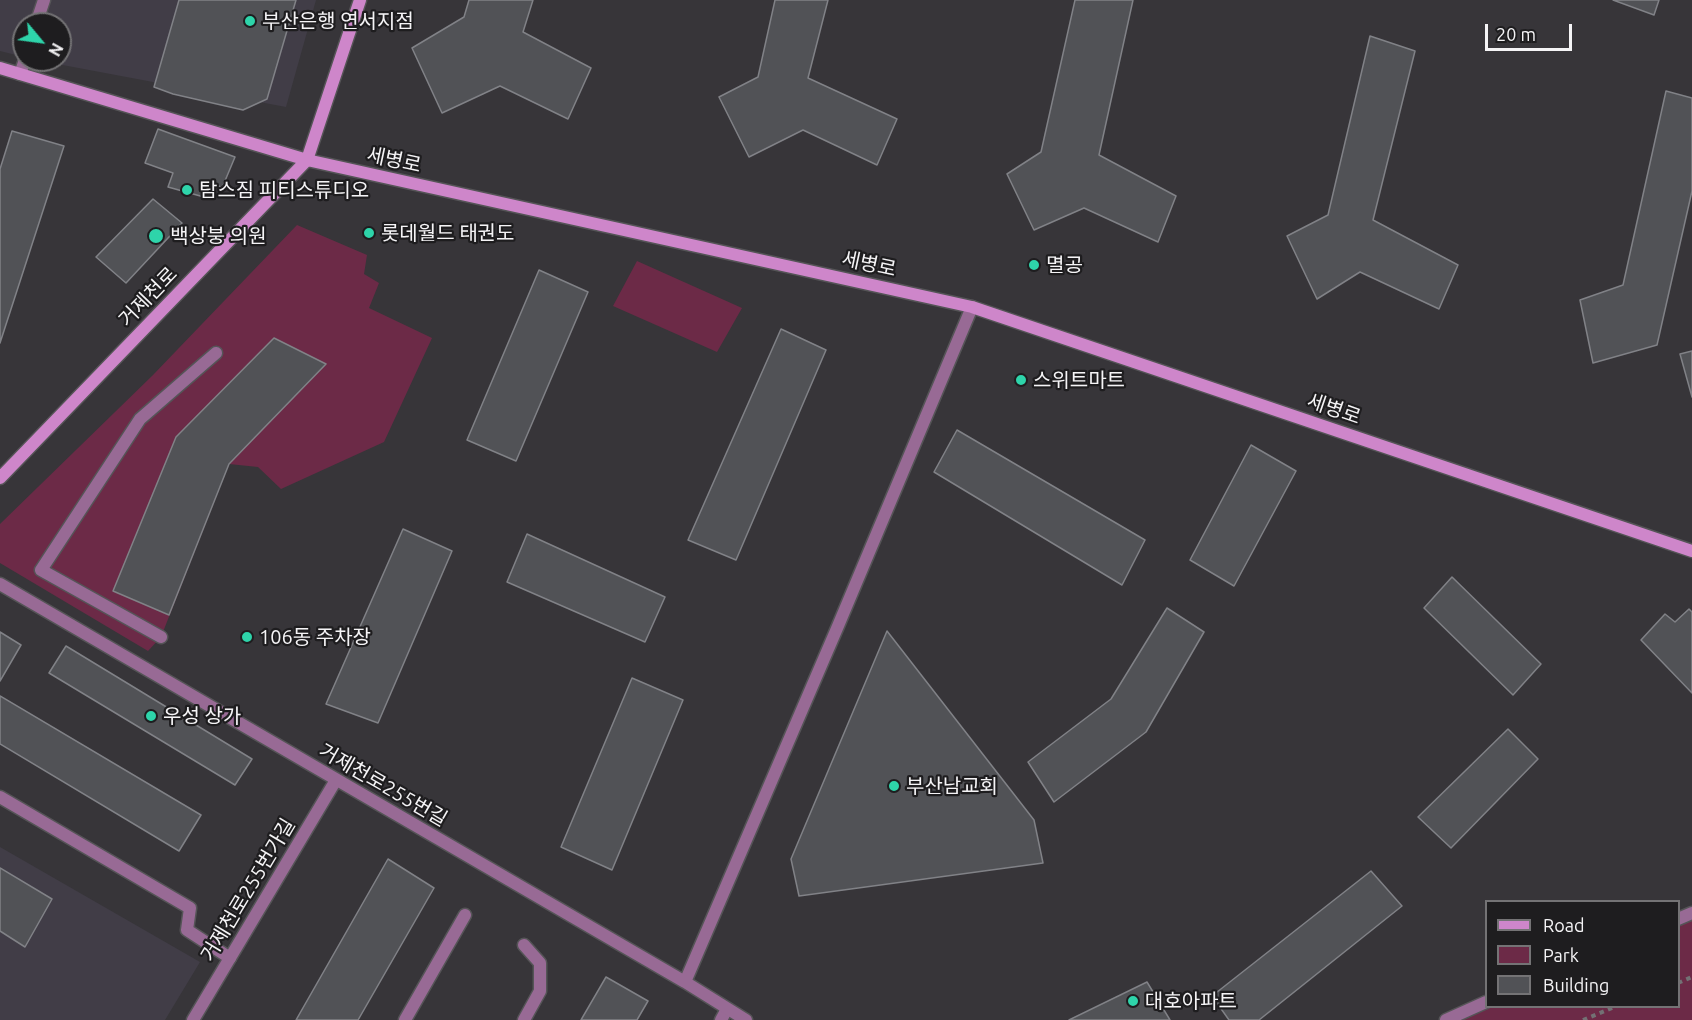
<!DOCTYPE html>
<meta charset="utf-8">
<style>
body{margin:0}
#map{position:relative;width:1692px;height:1020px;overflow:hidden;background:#373539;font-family:Ubuntu,sans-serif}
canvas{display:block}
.legend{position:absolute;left:1485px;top:900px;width:195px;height:108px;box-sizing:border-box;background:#1e1d1f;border:2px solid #747375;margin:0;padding:8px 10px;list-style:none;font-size:18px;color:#f5f4f6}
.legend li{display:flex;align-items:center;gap:12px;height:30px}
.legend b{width:30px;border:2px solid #747375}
.north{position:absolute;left:12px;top:12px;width:60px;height:60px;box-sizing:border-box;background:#1e1d1f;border:2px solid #747375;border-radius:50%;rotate:119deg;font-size:16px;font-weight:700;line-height:24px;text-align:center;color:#f5f4f6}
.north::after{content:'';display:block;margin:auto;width:21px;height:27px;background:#2ed4aa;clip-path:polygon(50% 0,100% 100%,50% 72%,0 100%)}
.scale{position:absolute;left:1485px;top:24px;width:87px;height:27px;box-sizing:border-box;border:3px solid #f5f4f6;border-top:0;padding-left:8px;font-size:18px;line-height:21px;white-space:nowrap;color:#f5f4f6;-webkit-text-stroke:4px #1e1d1f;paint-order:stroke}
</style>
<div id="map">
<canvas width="1692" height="1020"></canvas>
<ul class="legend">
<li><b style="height:8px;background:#ce86ca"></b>Road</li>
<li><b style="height:16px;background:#6c2a47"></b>Park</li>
<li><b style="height:16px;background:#515256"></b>Building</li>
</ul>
<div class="north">N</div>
<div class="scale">20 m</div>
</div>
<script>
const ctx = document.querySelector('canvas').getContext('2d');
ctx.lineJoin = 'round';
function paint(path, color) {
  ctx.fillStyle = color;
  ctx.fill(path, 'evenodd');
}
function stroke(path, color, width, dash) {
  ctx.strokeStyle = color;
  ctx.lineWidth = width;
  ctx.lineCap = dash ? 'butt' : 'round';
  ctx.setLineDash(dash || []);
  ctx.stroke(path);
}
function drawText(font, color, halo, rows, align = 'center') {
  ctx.font = font + ' Ubuntu,"Noto Sans KR",sans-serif';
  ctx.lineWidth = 4.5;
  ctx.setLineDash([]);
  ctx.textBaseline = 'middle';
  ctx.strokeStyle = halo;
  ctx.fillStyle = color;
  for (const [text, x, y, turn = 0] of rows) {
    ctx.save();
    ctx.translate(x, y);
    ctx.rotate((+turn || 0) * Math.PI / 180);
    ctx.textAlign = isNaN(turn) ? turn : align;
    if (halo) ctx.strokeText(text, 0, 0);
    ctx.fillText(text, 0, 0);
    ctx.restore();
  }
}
const built = new Path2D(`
 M0,0H316L286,107L36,60H60V24H24V57L0,51Z
 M0,847L200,962L165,1020H0Z`);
const green = new Path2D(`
 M297,225L367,255L364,274L379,283L369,308L432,338L384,442L281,489L258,467L229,464L161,637L148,651L0,563V524L153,375Z
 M637,261L742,308L717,352L613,306Z
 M1692,919V1020H1459L1490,1007L1678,1006L1679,925Z`);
const building = new Path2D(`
 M179,0H296L267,99L243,110L173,94L154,87Z
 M469,0H533L523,32L591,68L568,119L500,86L442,113L412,48L464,17Z
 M775,0H828L808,78L897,119L877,165L803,130L749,157L719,97L758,77Z
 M1075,0H1133L1099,155L1176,196L1158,242L1084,208L1034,230L1007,174L1041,152Z
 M1613,0H1659L1654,15Z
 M1370,36L1415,51L1373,220L1458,265L1439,309L1360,272L1317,299L1287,236L1328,215Z
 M1666,91L1692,98V191L1657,345L1593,363L1580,300L1623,285Z
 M158,129L235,157L222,188L217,185L211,199L168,187L173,173L145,163Z
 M12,131L64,146L0,343V169Z
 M153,199L182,223L126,283L96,257Z
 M539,270L588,292L516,461L467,440Z
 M781,329L826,350L736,560L688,540Z
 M274,338L326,364L229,464L169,615L113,591L176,437Z
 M1692,351V397L1680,354Z
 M957,430L1145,540L1122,585L934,472Z
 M1251,445L1296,471L1234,586L1190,560Z
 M403,529L452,551L378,723L326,704Z
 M527,534L665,597L645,642L507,582Z
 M1452,577L1541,664L1513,695L1424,608Z
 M1167,608L1204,632L1146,732L1054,802L1028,762L1111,699Z
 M1689,609L1692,612V693L1641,640L1665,614L1675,622Z
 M887,631L1034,820L1043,863L799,896L791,859Z
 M0,632L21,645L0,681Z
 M66,646L252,759L235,785L49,673Z
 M632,678L683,700L612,870L561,847Z
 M0,696L201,815L179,851L0,744Z
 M1508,729L1538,759L1451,848L1418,817Z
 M388,859L434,888L358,1020H296Z
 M0,868L52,899L25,947L0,931Z
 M1371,871L1402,906L1259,1020H1229L1212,996Z
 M606,977L648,1001L637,1020H581Z
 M1147,982L1170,1020H1069Z`);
const path = new Path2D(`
 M1678,983L1692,977
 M1583,1020L1617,1006`);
const lane = new Path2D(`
 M36,24L44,0
 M20,74L25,60
 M0,797L190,908L187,930L230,958
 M524,945L540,963V991L524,1020
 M405,1020L465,915
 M721,1020L727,1009`);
const street = new Path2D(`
 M0,584L685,982L746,1020
 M161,637L41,570L140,419L216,353
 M1678,919L1692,913
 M685,982L838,626L972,307
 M193,1020L336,780
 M1446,1020L1486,1002`);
const secondary = new Path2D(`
 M0,68L307,160L972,307L1692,551
 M0,478L307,160L360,0`);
const markers = [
 [250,21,6,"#2ed4aa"],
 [187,190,6,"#2ed4aa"],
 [369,233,6,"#2ed4aa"],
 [156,236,8,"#2ed4aa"],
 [1034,265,6,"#2ed4aa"],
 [1021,380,6,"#2ed4aa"],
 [247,637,6,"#2ed4aa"],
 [151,716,6,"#2ed4aa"],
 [894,786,6,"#2ed4aa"],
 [1133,1001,6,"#2ed4aa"]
];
const poiNames = [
 ["부산은행 연서지점",262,21],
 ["탐스짐 피티스튜디오",199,190],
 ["롯데월드 태권도",381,233],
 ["백상붕 의원",170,236],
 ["멸공",1046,265],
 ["스위트마트",1033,380],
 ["106동 주차장",259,637],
 ["우성 상가",163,716],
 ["부산남교회",906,786],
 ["대호아파트",1145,1001]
];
const streetNames = [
 ["세병로",394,160,12],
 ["세병로",869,264,12],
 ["거제천로",148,297,-46],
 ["세병로",1334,409,19],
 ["거제천로255번길",383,785,30],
 ["거제천로255번가길",248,890,-59]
];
paint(built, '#413d47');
paint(green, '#6c2a47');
paint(building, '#515256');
stroke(building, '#818287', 1.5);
stroke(lane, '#555457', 15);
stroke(street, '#555457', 15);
stroke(secondary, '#555457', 15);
stroke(path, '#737174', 4, [4.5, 4.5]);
stroke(lane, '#986a95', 12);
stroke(street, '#986a95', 12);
stroke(secondary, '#ce86ca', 12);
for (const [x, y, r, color] of markers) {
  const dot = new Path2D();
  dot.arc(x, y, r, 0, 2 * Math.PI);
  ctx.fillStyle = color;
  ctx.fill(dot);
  stroke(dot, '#1e1d1f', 2);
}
drawText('20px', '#f5f4f6', '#1e1d1f', poiNames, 'left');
drawText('20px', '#f5f4f6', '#1e1d1f', streetNames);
</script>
